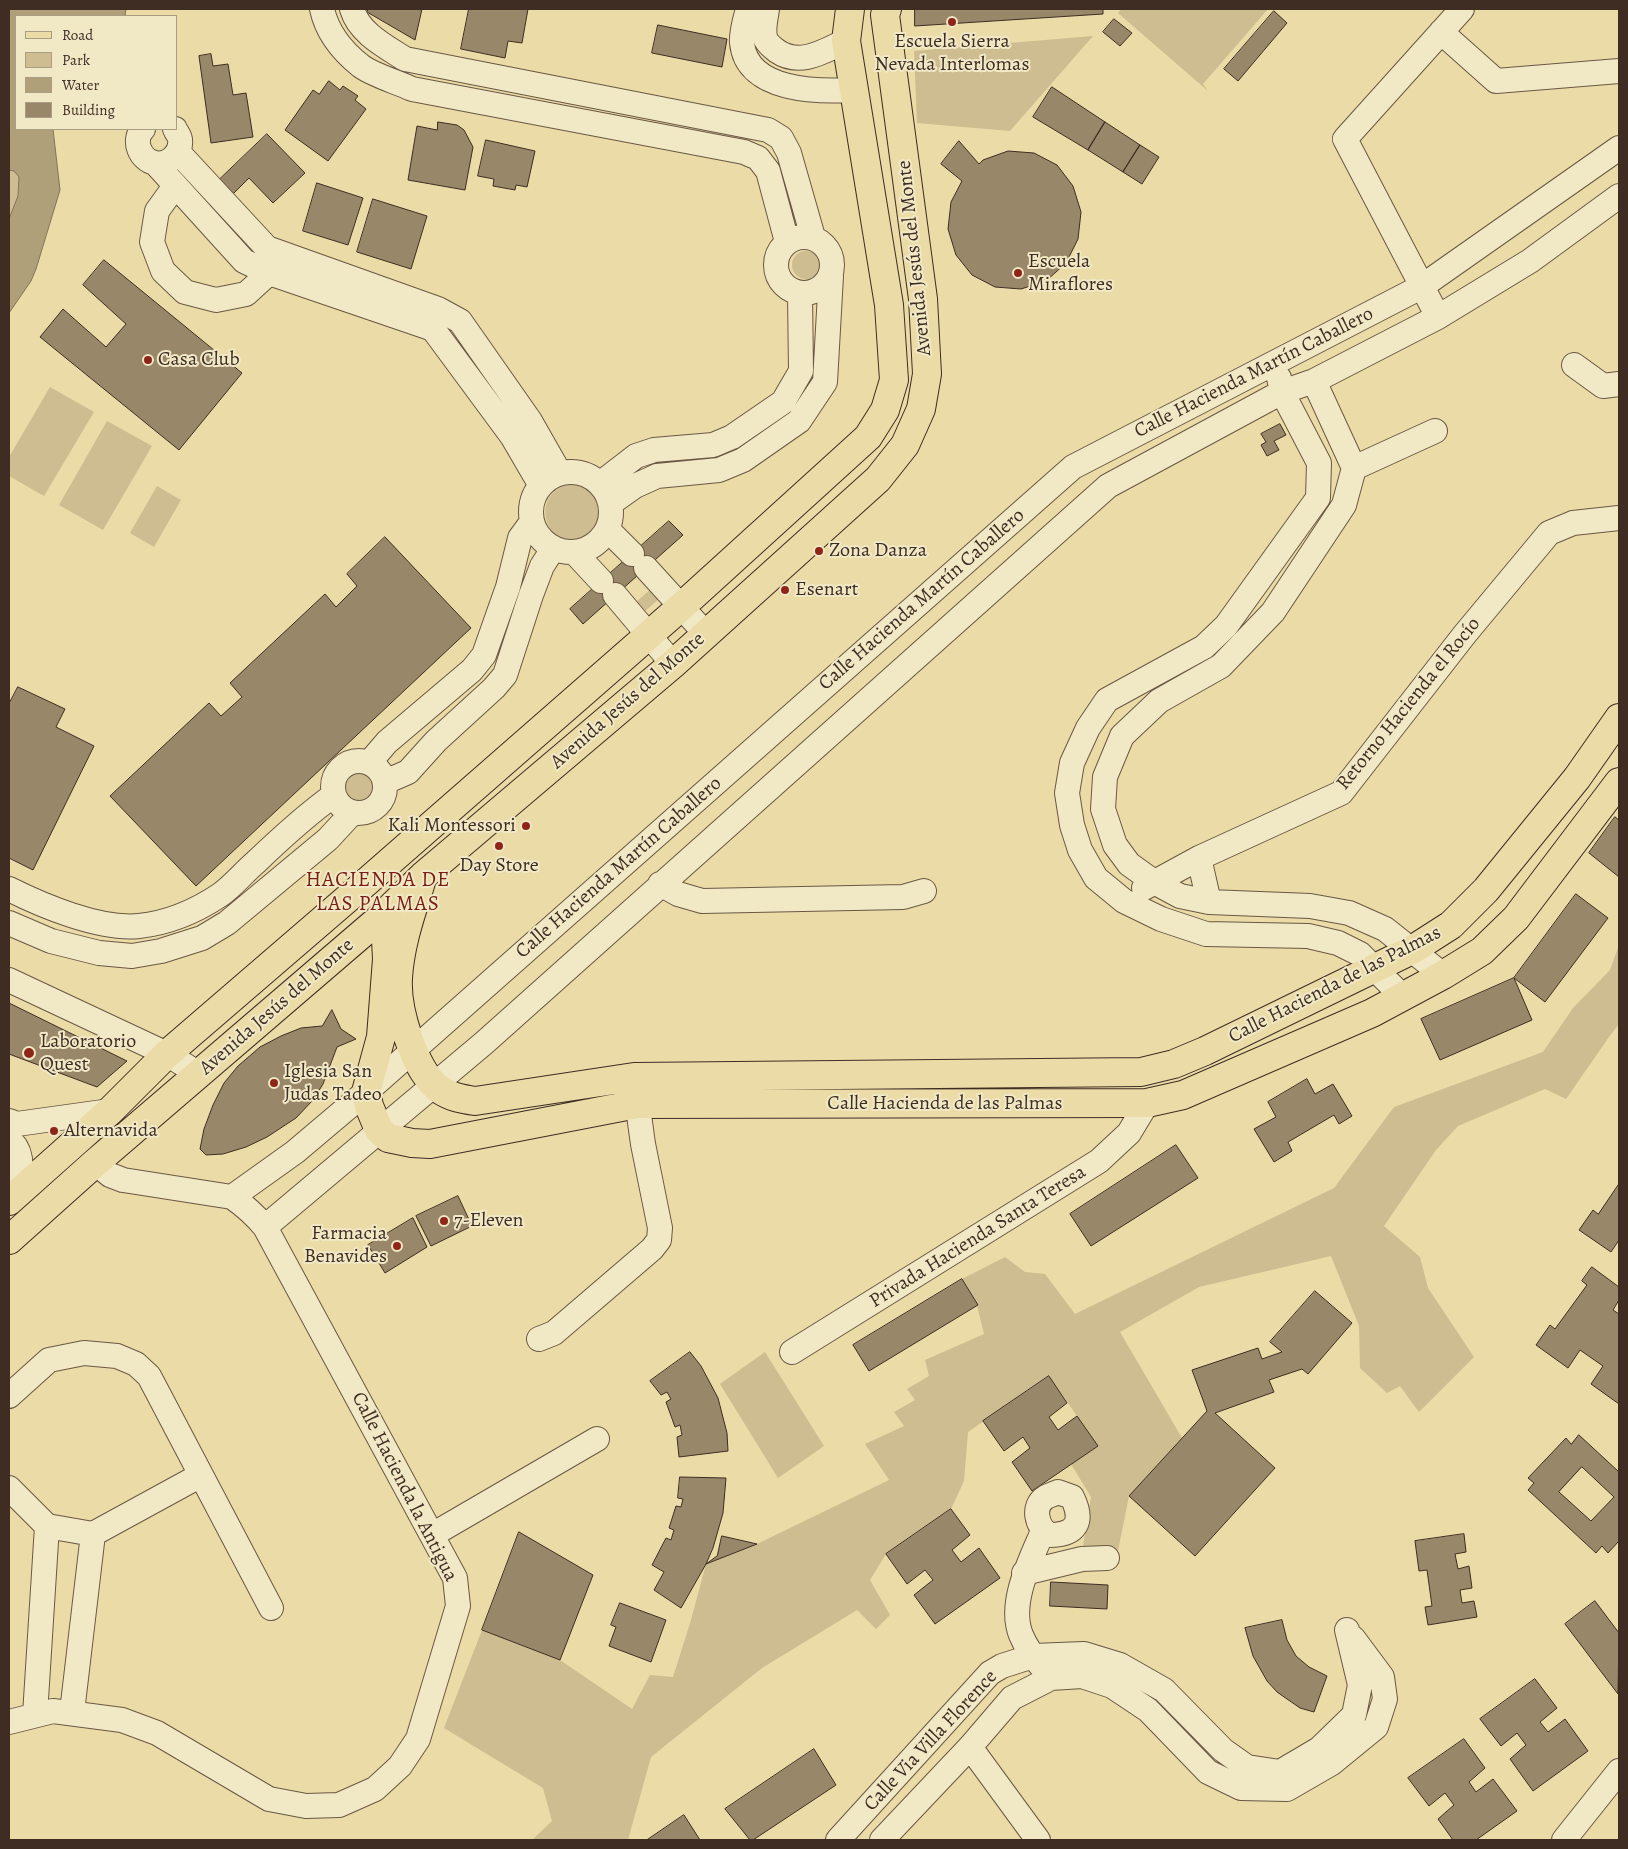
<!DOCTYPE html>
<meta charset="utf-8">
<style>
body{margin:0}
#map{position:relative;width:1628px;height:1849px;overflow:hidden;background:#eadba7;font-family:Alegreya,serif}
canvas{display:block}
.frame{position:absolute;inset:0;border:10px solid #3f2d23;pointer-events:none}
.legend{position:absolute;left:15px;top:15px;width:162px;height:115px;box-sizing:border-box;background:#f1e8c6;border:1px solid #aa9d85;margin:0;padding:6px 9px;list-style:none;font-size:15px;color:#3f2d23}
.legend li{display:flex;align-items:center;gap:10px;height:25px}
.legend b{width:25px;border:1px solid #aa9d85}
</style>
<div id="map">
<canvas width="1628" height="1849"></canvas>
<div class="frame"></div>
<ul class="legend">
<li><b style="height:6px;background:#eadba7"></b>Road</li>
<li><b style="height:14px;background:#cdbd91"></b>Park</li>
<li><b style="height:14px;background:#b0a07a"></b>Water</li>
<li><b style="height:14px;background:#988768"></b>Building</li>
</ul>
</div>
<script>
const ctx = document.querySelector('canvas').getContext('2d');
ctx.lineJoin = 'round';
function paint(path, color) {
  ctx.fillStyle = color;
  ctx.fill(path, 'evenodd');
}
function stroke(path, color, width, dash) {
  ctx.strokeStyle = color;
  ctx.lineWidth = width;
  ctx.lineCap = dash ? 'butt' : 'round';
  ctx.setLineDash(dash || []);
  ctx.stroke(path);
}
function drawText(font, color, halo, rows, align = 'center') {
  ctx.font = font + ' Alegreya,serif';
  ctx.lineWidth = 4;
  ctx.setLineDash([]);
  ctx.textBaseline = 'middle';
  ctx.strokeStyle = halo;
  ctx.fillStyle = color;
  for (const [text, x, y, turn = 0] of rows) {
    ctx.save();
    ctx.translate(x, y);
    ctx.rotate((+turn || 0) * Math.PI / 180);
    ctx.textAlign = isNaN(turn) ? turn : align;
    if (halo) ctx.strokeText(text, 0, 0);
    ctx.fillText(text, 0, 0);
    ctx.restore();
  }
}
const green = new Path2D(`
 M1121,9H1268L1203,84L1208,91L1118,13Z
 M1093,36L1010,131L917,123L914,51Z
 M9,170L14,171L19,177L18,196L9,219Z
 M792 265a14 14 0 1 1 28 0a14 14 0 1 1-28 0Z
 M50,387L94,412L44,496L9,476V457Z
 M107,421L152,446L103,530L59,505Z
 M573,484C577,486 584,487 588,489C615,510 586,556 556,535C552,532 550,531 549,527C543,513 544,498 558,489C562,486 569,485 573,484Z
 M157,486L181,500L154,547L130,533Z
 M652,588L660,598L643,613L635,603Z
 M345 790a18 18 0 1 1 36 0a18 18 0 1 1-36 0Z
 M1619,945V1024L1609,1037L1566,1099L1545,1089L1458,1126L1436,1150L1384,1226L1420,1257L1428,1288L1474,1357L1419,1412L1400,1386L1387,1393L1360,1368L1359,1326L1331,1256L1199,1287L1120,1332L1182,1438L1129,1496L1118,1551L1082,1552L1091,1497L1071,1464L1098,1446L1049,1376L968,1432L964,1481L951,1509L886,1554L870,1580L890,1615L876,1629L857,1610L762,1668L651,1757L628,1840H532L552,1821L543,1788L444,1728L482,1630L560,1660L632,1709L650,1675L673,1677L691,1620L706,1564L757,1544L889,1480L865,1444L904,1426L894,1412L915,1400L907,1389L929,1376L925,1360L984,1334L976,1301L962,1279L1005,1257L1025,1272L1045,1274L1075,1314L1334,1188L1394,1107L1543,1052L1573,1008L1610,970Z
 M765,1352L824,1446L778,1478L720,1384Z`);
const water = new Path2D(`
 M9,9H126L125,16H16V129H53L60,190L36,269L31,281L9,313V219L18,196L19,177L14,171L9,170Z`);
const building = new Path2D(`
 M369,9H422L415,40L367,12Z
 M469,9H528L522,43L508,41L505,58L461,49Z
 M915,9H1103V14L915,26Z
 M1274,11L1287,23L1238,81L1224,69Z
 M1114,19L1132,33L1120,46L1103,32Z
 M658,25L727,39L722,67L652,53Z
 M211,54L213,66L228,64L233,95L246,93L253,137L211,143L199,56Z
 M329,81L340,90L343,86L358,96L355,100L366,109L328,161L285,130L313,90L319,94Z
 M1052,87L1105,122L1088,150L1033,117Z
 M438,122L457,125L464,130L473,147L465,190L408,180L417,126L437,130Z
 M1105,122L1140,145L1123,172L1088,150Z
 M267,134L305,173L273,203L249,178L232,195L218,181Z
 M486,140L535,151L527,187L516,185L515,190L493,186L494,179L478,176Z
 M959,141L979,164L983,160L1008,151L1034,153L1057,165L1073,186L1081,212L1078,239L1066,263L1046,281L1021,289L995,287L972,275L956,255L948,229L951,202L962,181L941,164Z
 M1140,145L1159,157L1142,184L1123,172Z
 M317,183L363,198L348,245L303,231Z
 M373,199L427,216L411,269L357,252Z
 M104,260L242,373L179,450L40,337L63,309L106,347L126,324L83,285Z
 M1280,424L1286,435L1274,441L1279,450L1267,456L1261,445L1266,442L1261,434Z
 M669,521L683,535L583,624L570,609Z
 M385,537L471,628L196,886L110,796L209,703L221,716L242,697L230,683L325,594L336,607L357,586L347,574Z
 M18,687L65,709L56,727L94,746L33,870L9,858V704Z
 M1615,817L1619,820V877L1589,853Z
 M1576,894L1608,918L1545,1002L1514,978Z
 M1514,978L1532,1020L1440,1060L1421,1019Z
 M9,1003L127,1061L97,1087L9,1054Z
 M332,1010L341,1029L356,1039L337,1047L323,1084L313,1100L296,1118L267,1137L246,1147L223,1154L206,1155L200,1149L204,1129L213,1105L224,1083L238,1066L260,1047L281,1036L301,1028L322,1026Z
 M1307,1079L1315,1094L1333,1084L1352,1116L1339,1124L1334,1115L1288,1142L1292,1151L1274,1162L1254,1129L1276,1117L1268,1102Z
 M1176,1145L1198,1178L1091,1246L1070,1214Z
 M1619,1184V1240L1611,1252L1579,1230L1593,1210L1598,1214Z
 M458,1196L472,1226L431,1246L416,1216Z
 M413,1218L427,1247L385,1273L368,1245Z
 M1592,1267L1619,1287V1300L1613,1310L1619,1314V1404L1591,1384L1603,1366L1580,1350L1568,1368L1536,1345L1550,1325L1555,1329L1587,1285L1582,1281Z
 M962,1279L978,1305L869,1371L853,1345Z
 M1315,1291L1352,1323L1308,1374L1302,1369L1269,1380L1274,1392L1215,1413L1275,1468L1195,1556L1129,1496L1207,1411L1192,1370L1258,1348L1262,1359L1282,1352L1270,1342Z
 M690,1352L701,1366L718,1398L727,1433L728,1451L679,1457L677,1437L682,1435L680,1425L675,1427L666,1402L671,1399L667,1392L661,1395L650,1381Z
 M1049,1376L1067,1403L1049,1417L1058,1430L1077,1416L1098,1446L1032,1491L1012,1462L1030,1448L1023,1437L1004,1451L983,1421Z
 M1579,1435L1619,1472V1541L1608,1553L1602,1546L1596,1553L1528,1490L1534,1483L1528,1478L1566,1438L1571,1444ZM1582,1467L1614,1497L1591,1521L1559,1492Z
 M680,1477L726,1478L723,1513L713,1548L706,1564L681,1608L654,1590L664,1572L652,1565L666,1538L671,1540L674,1530L669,1528L676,1506L681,1507L683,1499L678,1498Z
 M951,1509L970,1535L952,1550L961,1562L979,1548L1000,1578L935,1624L914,1595L933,1580L925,1570L907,1584L886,1554Z
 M519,1532L593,1575L560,1660L482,1630Z
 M1464,1534L1466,1552L1455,1554L1458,1569L1469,1566L1472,1588L1460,1590L1462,1603L1474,1601L1477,1617L1428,1625L1425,1607L1432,1606L1427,1570L1419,1571L1415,1541Z
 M722,1536L757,1544L706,1564L717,1556Z
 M1051,1582L1108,1585L1107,1609L1050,1606Z
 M1595,1601L1619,1633L1618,1694L1565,1624Z
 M620,1603L666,1620L651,1662L609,1646L616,1627L611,1625Z
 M1282,1620L1287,1640L1296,1656L1309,1667L1327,1676L1314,1712L1300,1708L1277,1692L1267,1681L1253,1656L1245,1628Z
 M1535,1679L1557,1708L1540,1722L1548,1732L1565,1719L1588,1751L1533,1791L1510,1759L1526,1745L1517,1733L1501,1746L1480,1719Z
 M1464,1739L1485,1768L1469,1782L1476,1792L1493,1779L1517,1811L1476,1840H1453L1438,1819L1454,1805L1445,1793L1429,1806L1408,1778Z
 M814,1749L836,1785L753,1840H750L725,1809Z
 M684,1815L700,1840H647Z`);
const minor = new Path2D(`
 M322,9C327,32 342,51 361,66C373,75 397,82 412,89L744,152L758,158L768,171L787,242
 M352,9C359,33 385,46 405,59L768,130L781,138L789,153L813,237
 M748,9C745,20 741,32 742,43C747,92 819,92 854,90
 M767,9C766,18 762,31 766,40C768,44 773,48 777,51C800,67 824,51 846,41
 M1441,32L1496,81L1619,71
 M143,129C132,140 140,160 155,163C168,166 182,153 180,140C180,136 176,132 175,129
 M178,152L267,248L438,309L460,321L530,421L559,472
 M156,164L244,261L269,273L433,329L512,436L540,484
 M175,186L157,211L152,242L163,271L185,292L216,300L246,294L269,273
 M776 265a28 28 0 1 1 56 0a28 28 0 1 1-56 0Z
 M1438,317L1345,139L1462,9
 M1574,365L1603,386L1619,384
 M1279,378L1282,392L1319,463L1318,498L1226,626L1204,647L1107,700L1088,728L1072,763L1067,793L1072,825L1080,850L1096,878L1124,901L1161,919L1206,934L1308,936L1338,943L1360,954L1403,997
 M1314,381L1354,468L1344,505L1273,612L1221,666L1159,701L1122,736L1105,777L1103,809L1115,845L1129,864L1154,882L1180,896L1209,902L1310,906L1349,913L1385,929L1443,975
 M1354,468L1435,431
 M531 512a40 40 0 1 1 80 0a40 40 0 1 1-80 0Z
 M601,483L636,456L654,450L713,445L732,437L783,402L801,371L800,294
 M611,503L635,486L657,476L719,470L743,460L799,421L825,382L831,276
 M608,530L632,554
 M574,552L601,581
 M646,568L706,634
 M615,595L673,664
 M333 787a26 26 0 1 1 52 0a26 26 0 1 1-52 0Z
 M369,763L387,742L472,670L484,655L508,587L520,538L531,523
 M385,782L408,772L436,741L494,688L505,675L531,595L542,566L553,549
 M1199,858L1209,902
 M660,884L678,894L702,901L903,897L924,891
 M1144,888L1199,858L1341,793L1465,634L1549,533L1573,523L1619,518
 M9,889C43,906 100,930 139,926C168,923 196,911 220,895C233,886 244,872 256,862C281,838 306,815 334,795
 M9,923L51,941L99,953L132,956L161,951L202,938L227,923L328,839L352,813
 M9,980L167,1054L199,1074
 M9,1121L17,1124L110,1111
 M9,1140C25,1150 20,1175 20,1192
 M232,1197L295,1152L366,1092L1073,467L1421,287L1619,148
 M265,1227L484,1043L1108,486L1282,392L1314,381L1438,317L1530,261L1619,196
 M539,1339L554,1333L652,1249L659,1240L660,1228L643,1144L635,1086
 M792,1352L1099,1161L1129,1133L1147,1103
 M9,1396L49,1360L84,1353L117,1356L136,1364L149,1376L271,1608
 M9,1488L47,1526L93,1534L201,1475
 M1058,1492L1072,1497C1084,1521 1077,1535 1049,1535C1037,1527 1031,1506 1046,1497C1050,1495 1054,1494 1058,1492Z
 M432,1535L597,1439
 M1024,1573L1082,1559L1107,1558
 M1042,1667C1034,1658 1026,1647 1021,1635C1008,1603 1031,1559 1043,1531
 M72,1712L93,1534
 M35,1715L47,1526
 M9,1722L53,1711L122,1720L157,1733L269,1799L306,1806L339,1805L375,1789L400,1766L418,1739L458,1606L455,1578L265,1227C255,1215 245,1206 232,1197L123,1180L110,1175L95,1163
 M970,1747L1038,1840
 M838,1840L990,1673L1002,1666L1033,1656L1084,1654L1120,1665L1164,1690L1223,1750L1247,1767L1280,1772L1319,1749L1354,1715L1360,1685L1347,1630
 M882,1840L970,1747L1012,1698L1051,1678L1082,1676L1112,1686L1148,1710L1208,1772L1241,1788L1287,1789L1332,1763L1376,1727L1385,1699L1382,1677L1353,1638
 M1564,1840L1619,1771`);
const major = new Path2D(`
 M421,882C411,914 400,944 398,978C396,1009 414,1070 439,1089C450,1097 462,1099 475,1101L634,1077L1141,1072L1174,1064L1205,1051L1412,950L1451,925L1486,890L1577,778L1619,718
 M378,920L386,940L387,959L381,1037L366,1092L369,1106L379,1130L388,1138L412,1143L430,1144L637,1104L1147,1103L1183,1095L1372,1013L1443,975L1482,951L1516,918L1619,782
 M9,1201L110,1111L167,1054L355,892L682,606L868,437L885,410L894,380L889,305L846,41L850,9
 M9,1240L95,1163L378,920L423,876L673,664L878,479L905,445L921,409L927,374L923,299L885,15L887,9`);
const markers = [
 [952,22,5,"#8f2418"],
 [1018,273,5,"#8f2418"],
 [148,360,5,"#8f2418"],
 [819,551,5,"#8f2418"],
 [785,590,5,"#8f2418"],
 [526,826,5,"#8f2418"],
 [499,846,5,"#8f2418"],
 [29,1053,6,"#8f2418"],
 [274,1083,5,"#8f2418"],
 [54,1131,5,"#8f2418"],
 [444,1221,5,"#8f2418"],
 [397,1246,5,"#8f2418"]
];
const poiNames = [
 ["Escuela Sierra",952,42,"center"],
 ["Nevada Interlomas",952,65,"center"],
 ["Escuela",1028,262],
 ["Miraflores",1028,285],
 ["Casa Club",158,360],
 ["Zona Danza",829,551],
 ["Esenart",795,590],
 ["Kali Montessori",516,826,"right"],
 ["Day Store",499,866,"center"],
 ["Laboratorio",40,1042],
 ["Quest",40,1065],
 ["Iglesia San",284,1072],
 ["Judas Tadeo",284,1095],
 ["Alternavida",64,1131],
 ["7-Eleven",454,1221],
 ["Farmacia",387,1234,"right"],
 ["Benavides",387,1257,"right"]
];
const streetNames = [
 ["Avenida Jesús del Monte",915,258,-96],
 ["Calle Hacienda Martín Caballero",1254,373,-27],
 ["Calle Hacienda Martín Caballero",922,600,-41],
 ["Avenida Jesús del Monte",628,701,-41],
 ["Retorno Hacienda el Rocío",1409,704,-51],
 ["Calle Hacienda Martín Caballero",619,868,-41],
 ["Calle Hacienda de las Palmas",1335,985,-27],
 ["Avenida Jesús del Monte",277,1007,-41],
 ["Calle Hacienda de las Palmas",945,1104],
 ["Privada Hacienda Santa Teresa",978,1237,-32],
 ["Calle Hacienda la Antigua",404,1487,63],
 ["Calle Via Villa Florence",931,1741,-47]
];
const neighbourhoodNames = [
 ["HACIENDA DE",378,881],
 ["LAS PALMAS",378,905]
];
paint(green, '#cdbd91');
paint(water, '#b0a07a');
stroke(water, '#837257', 1);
paint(building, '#988768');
stroke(building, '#3f2d23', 1);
stroke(minor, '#6a5844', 26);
stroke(major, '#3f2d23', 30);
stroke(minor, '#f1e8c6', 24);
stroke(major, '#eadba7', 28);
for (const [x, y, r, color] of markers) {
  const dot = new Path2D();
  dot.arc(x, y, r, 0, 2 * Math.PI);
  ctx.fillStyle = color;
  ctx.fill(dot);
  stroke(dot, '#f1e8c6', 2);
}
drawText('20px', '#3f2d23', '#f1e8c6', poiNames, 'left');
drawText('20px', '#3f2d23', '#f1e8c6', streetNames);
ctx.letterSpacing = '1px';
drawText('21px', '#7a1f14', '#f1e8c6', neighbourhoodNames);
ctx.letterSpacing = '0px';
</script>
